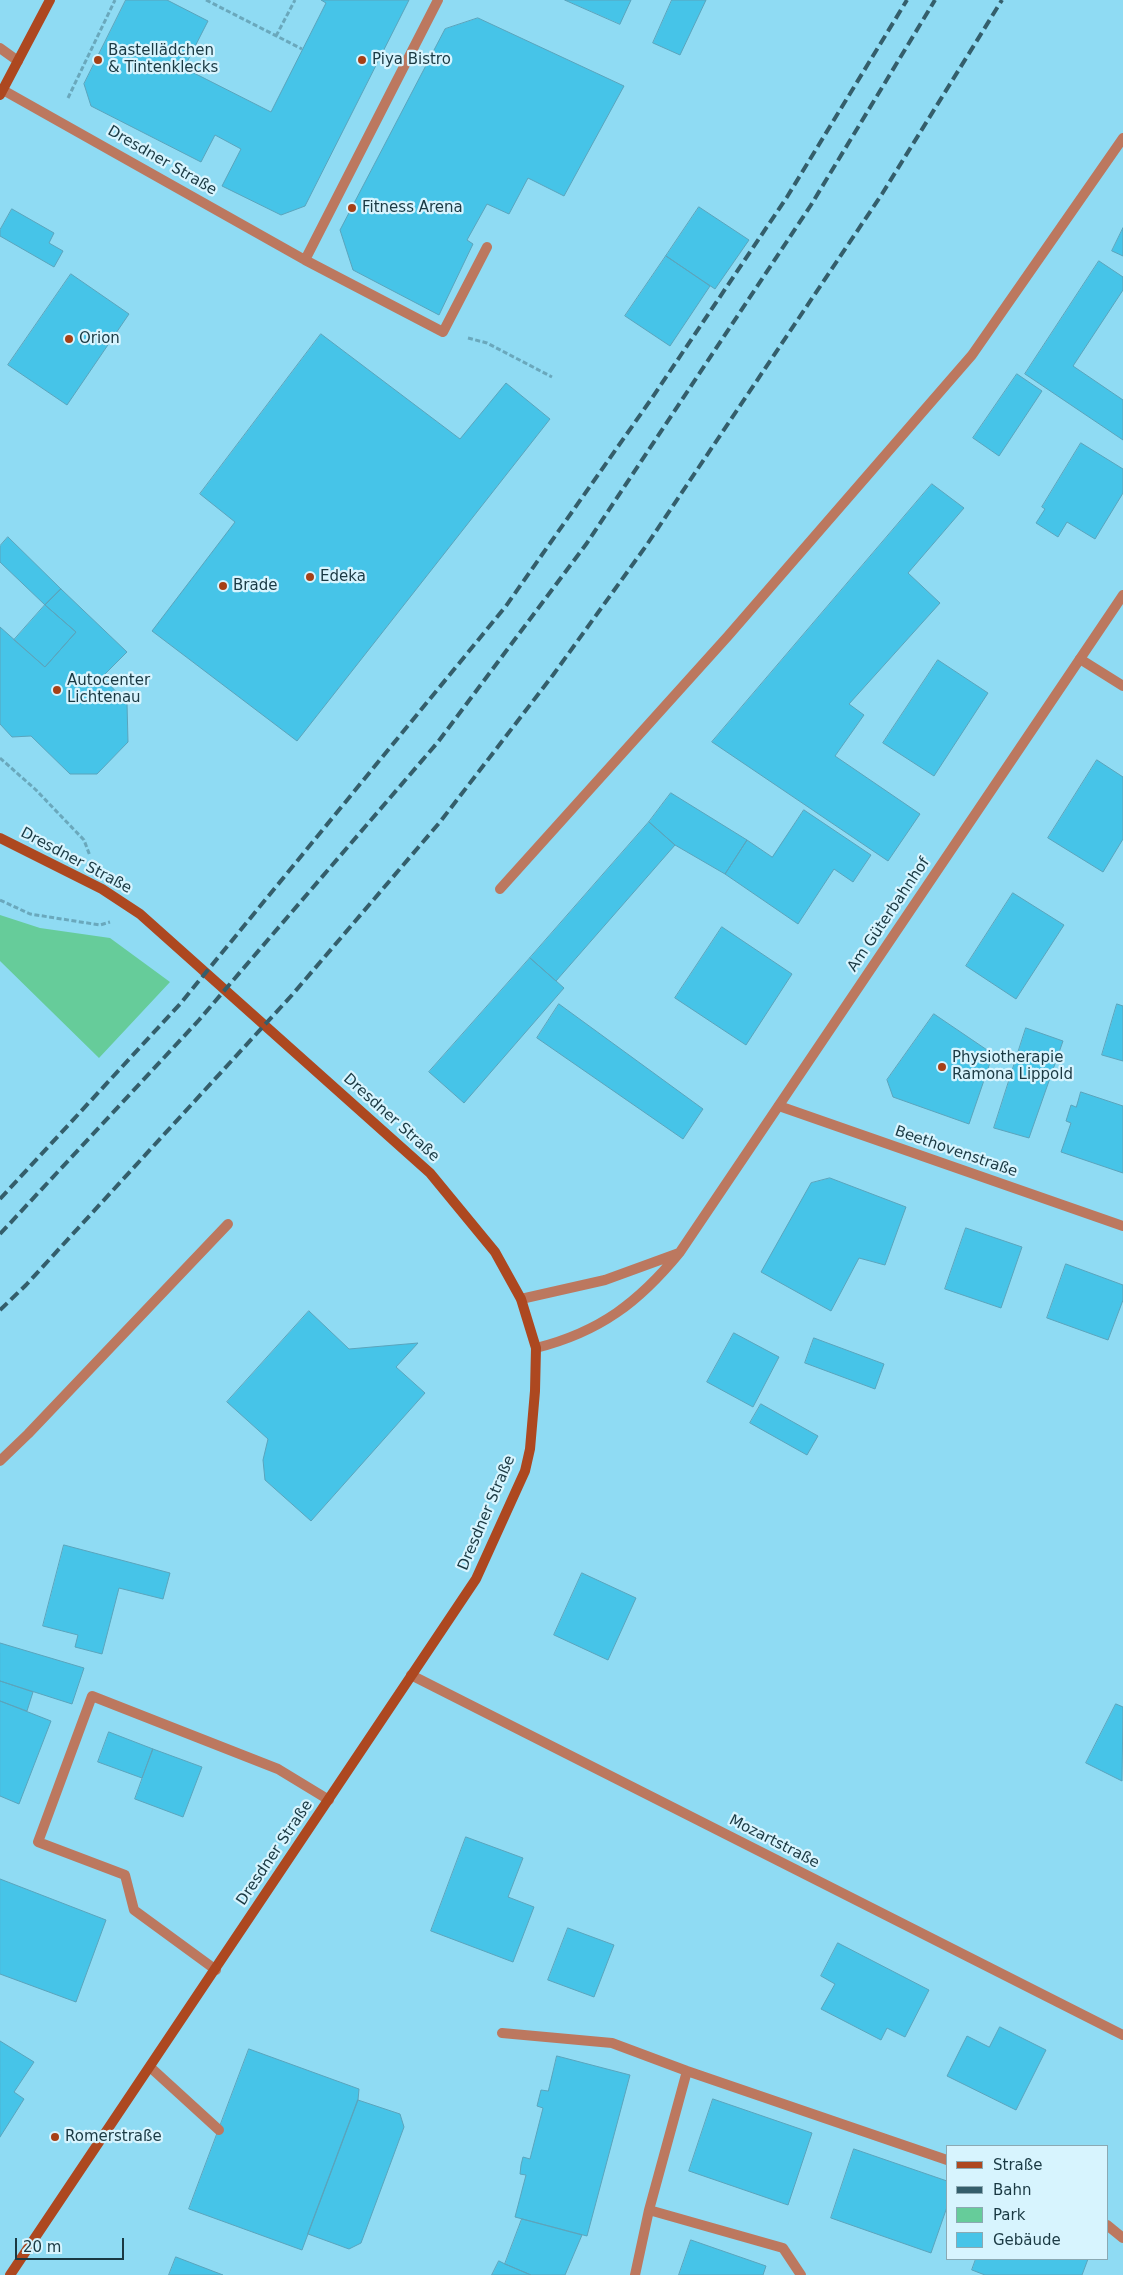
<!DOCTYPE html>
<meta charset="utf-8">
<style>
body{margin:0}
#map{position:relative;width:1123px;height:2275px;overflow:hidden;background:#8fdbf3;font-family:"DejaVu Sans",sans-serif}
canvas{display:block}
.legend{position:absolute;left:946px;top:2145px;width:162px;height:115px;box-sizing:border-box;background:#d7f4fe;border:1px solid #8ba9b3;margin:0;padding:6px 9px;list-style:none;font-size:15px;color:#1a3943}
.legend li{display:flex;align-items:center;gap:10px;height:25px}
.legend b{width:25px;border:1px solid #8ba9b3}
.scale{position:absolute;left:15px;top:2238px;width:109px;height:22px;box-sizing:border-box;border:2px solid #1a3943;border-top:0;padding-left:6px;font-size:15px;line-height:18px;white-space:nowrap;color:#1a3943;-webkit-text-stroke:4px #d7f4fe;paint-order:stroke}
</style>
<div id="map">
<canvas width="1123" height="2275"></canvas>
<ul class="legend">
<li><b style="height:6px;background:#ad4820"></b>Straße</li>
<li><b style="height:6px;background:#345e6b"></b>Bahn</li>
<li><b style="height:14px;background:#66cc9a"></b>Park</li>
<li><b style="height:14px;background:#46c4e8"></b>Gebäude</li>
</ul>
<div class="scale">20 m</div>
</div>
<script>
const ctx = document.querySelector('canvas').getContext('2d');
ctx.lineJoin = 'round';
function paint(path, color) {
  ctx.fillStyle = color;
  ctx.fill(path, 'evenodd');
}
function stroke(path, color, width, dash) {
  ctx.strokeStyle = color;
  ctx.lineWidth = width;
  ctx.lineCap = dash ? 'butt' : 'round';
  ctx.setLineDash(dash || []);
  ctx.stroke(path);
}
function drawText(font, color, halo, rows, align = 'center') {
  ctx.font = font + ' "DejaVu Sans",sans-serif';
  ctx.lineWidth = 4.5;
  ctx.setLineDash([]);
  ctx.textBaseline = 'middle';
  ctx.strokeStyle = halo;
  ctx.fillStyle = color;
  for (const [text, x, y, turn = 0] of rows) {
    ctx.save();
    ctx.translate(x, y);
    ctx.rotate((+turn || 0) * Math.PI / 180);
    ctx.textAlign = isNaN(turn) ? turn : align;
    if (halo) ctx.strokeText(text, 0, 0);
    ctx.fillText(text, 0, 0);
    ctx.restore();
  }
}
const green = new Path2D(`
 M0,915L40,928L110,938L170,982L99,1058L0,961Z`);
const building = new Path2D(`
 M126,0H167L208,21L184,68L271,112L326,3L321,0H409L305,206L281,215L222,186L241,149L215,135L201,162L91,106L84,84Z
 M565,0H631L620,24Z
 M672,0H706L680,55L653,43Z
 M478,18L624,86L564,196L528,178L509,214L487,204L467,240L473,244L439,315L353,270L340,230L445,29Z
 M699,207L749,240L715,289L666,256Z
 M12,209L54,233L49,243L63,251L54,267L0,236V230Z
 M1123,228V256L1112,251Z
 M666,256L710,286L670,346L625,316Z
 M1099,261L1123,277V290L1073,366L1123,400V440L1025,374Z
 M71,274L129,314L67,405L8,365Z
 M321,334L460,439L506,383L550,419L297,741L152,631L235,522L200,494Z
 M1017,374L1042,391L999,456L973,438Z
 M1081,443L1123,469V493L1095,539L1067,522L1058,537L1036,523L1045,509L1042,507Z
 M932,484L964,508L908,573L940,603L849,704L864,715L835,756L920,814L888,861L712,742Z
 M8,537L61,589L45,605L0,562V546Z
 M61,589L127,652L102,677L127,703L128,742L97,774H70L31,736L12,737L0,724V627L45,667L76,632L45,605Z
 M45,605L76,632L45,667L14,640Z
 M938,660L988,693L934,776L883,743Z
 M1097,760L1123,777V839L1103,872L1048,838Z
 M671,793L747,840L725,874L675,845L649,822Z
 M804,810L871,855L853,882L834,869L798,924L725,874L747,840L772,857Z
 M649,822L675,845L556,981L530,958Z
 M1013,893L1064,925L1016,999L966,966Z
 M722,927L792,974L746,1045L675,998Z
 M530,958L564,988L464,1103L429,1072Z
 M559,1004L703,1109L683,1139L537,1038Z
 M1117,1004L1123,1006V1061L1102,1055Z
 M934,1014L993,1054L969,1124L893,1097L887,1080Z
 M1026,1028L1063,1041L1029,1138L994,1128Z
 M1081,1092L1123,1106V1173L1061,1152L1071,1123L1066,1121L1071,1105L1076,1107Z
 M830,1178L906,1207L885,1265L859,1258L831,1311L761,1272L811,1183Z
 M966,1228L1022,1247L1001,1308L945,1289Z
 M1066,1264L1123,1285V1300L1108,1340L1047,1318Z
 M309,1311L349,1349L418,1343L396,1367L425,1393L311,1521L265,1480L263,1460L268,1439L227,1402Z
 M734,1333L779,1357L753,1407L707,1382Z
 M814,1338L884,1364L875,1389L805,1363Z
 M761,1404L818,1436L807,1455L750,1423Z
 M64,1545L170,1573L163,1599L119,1588L102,1654L75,1647L78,1635L43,1626Z
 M582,1573L636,1598L608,1660L554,1635Z
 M0,1643L84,1668L72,1704L0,1681Z
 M0,1681L33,1692L27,1711L0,1701Z
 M0,1701L51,1721L19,1804L0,1796Z
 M1116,1704L1123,1707L1122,1781L1086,1763Z
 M109,1732L153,1749L142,1778L98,1762Z
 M153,1749L202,1767L183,1817L135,1799Z
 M466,1837L523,1858L508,1897L534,1907L513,1962L431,1931Z
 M0,1879L106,1920L76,2002L0,1974Z
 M568,1928L614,1945L594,1997L548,1980Z
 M838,1943L929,1990L905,2037L887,2028L881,2040L821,2009L835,1984L821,1976Z
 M1000,2027L1046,2050L1016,2110L947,2076L967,2036L989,2047Z
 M0,2041L34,2062L14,2092L24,2099L0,2137Z
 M249,2049L359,2089L358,2100L302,2250L189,2209Z
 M557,2056L630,2075L587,2236L515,2217L526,2175L520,2174L521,2165L523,2157L530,2159L543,2108L537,2106L541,2090L548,2091Z
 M713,2099L812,2133L788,2205L689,2171Z
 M358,2100L400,2114L404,2127L361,2243L349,2249L308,2234Z
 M854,2149L947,2181V2207L931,2253L831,2218Z
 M522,2219L582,2235L565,2275H531L505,2264Z
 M691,2240L766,2266L763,2275H679Z
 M176,2257L223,2275H169Z
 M976,2259H1088L1082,2275H985L972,2270Z
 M499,2261L505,2264L531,2275H492Z`);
const path = new Path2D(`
 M206,0L302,49
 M276,36L295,0
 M68,98L115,0
 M468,338L487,343L552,377
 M0,758L36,790L84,840L90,856
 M0,900L30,914L100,925L110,922`);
const service = new Path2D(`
 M3,90L305,260L443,332L487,247
 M305,260L438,0
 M500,889L728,636L972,355L1123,138
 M0,1461L28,1434L228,1224
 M216,1970L134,1910L125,1875L38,1842L92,1696L278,1769L329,1800
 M502,2033L612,2043L687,2071L947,2160
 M150,2067L219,2130
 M649,2210L783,2248L801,2275
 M1107,2225L1123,2238
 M635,2275L649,2210L687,2071`);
const minor = new Path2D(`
 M0,48L18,61
 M1080,659L1123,686
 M779,1106L1123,1226
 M411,1675L1123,2035`);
const tertiary = new Path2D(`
 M521,1299L605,1280L679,1253
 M536,1348C600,1332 639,1302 680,1252L1123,595`);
const secondary = new Path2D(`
 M0,95L50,0
 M0,838L102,889L140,914L430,1173L495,1252L521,1299L536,1348L535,1391L530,1449L525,1471L476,1579L10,2275`);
const rail = new Path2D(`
 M0,1199L180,1004L506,606L652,398L787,197L907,0
 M0,1234L199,1020L438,742L587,543L811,205L935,0
 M0,1310L26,1285L292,995L440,822L553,675L646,546L882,194L1002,0`);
const markers = [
 [98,60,5,"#a64016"],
 [362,60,5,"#a64016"],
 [352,208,5,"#a64016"],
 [69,339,5,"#a64016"],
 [310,577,5,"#a64016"],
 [223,586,5,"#a64016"],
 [57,690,5,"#a64016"],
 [942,1067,5,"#a64016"],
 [55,2137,5,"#a64016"]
];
const poiNames = [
 ["Bastellädchen",108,51],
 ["& Tintenklecks",108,68],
 ["Piya Bistro",372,60],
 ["Fitness Arena",362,208],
 ["Orion",79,339],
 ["Edeka",320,577],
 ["Brade",233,586],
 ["Autocenter",67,681],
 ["Lichtenau",67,698],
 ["Physiotherapie",952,1058],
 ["Ramona Lippold",952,1075],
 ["Romerstraße",65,2137]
];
const streetNames = [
 ["Dresdner Straße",162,161,30],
 ["Dresdner Straße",76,861,28],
 ["Am Güterbahnhof",889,915,-56],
 ["Dresdner Straße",391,1118,42],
 ["Beethovenstraße",956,1152,19],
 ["Dresdner Straße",487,1513,-67],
 ["Mozartstraße",774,1842,27],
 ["Dresdner Straße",275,1853,-56]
];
paint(green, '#66cc9a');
paint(building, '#46c4e8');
stroke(building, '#5aa4bc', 1);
stroke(path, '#6aa8bc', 3, [5, 2.5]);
stroke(service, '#bc785f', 10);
stroke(minor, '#bc785f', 10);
stroke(tertiary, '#bc785f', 10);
stroke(secondary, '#ad4820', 10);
stroke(rail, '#345e6b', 4, [10, 5]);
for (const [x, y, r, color] of markers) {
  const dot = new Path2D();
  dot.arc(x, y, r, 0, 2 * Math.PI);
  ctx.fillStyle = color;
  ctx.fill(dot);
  stroke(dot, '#d7f4fe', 2);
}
drawText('15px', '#1a3943', '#d7f4fe', poiNames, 'left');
drawText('15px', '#1a3943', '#d7f4fe', streetNames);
</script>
